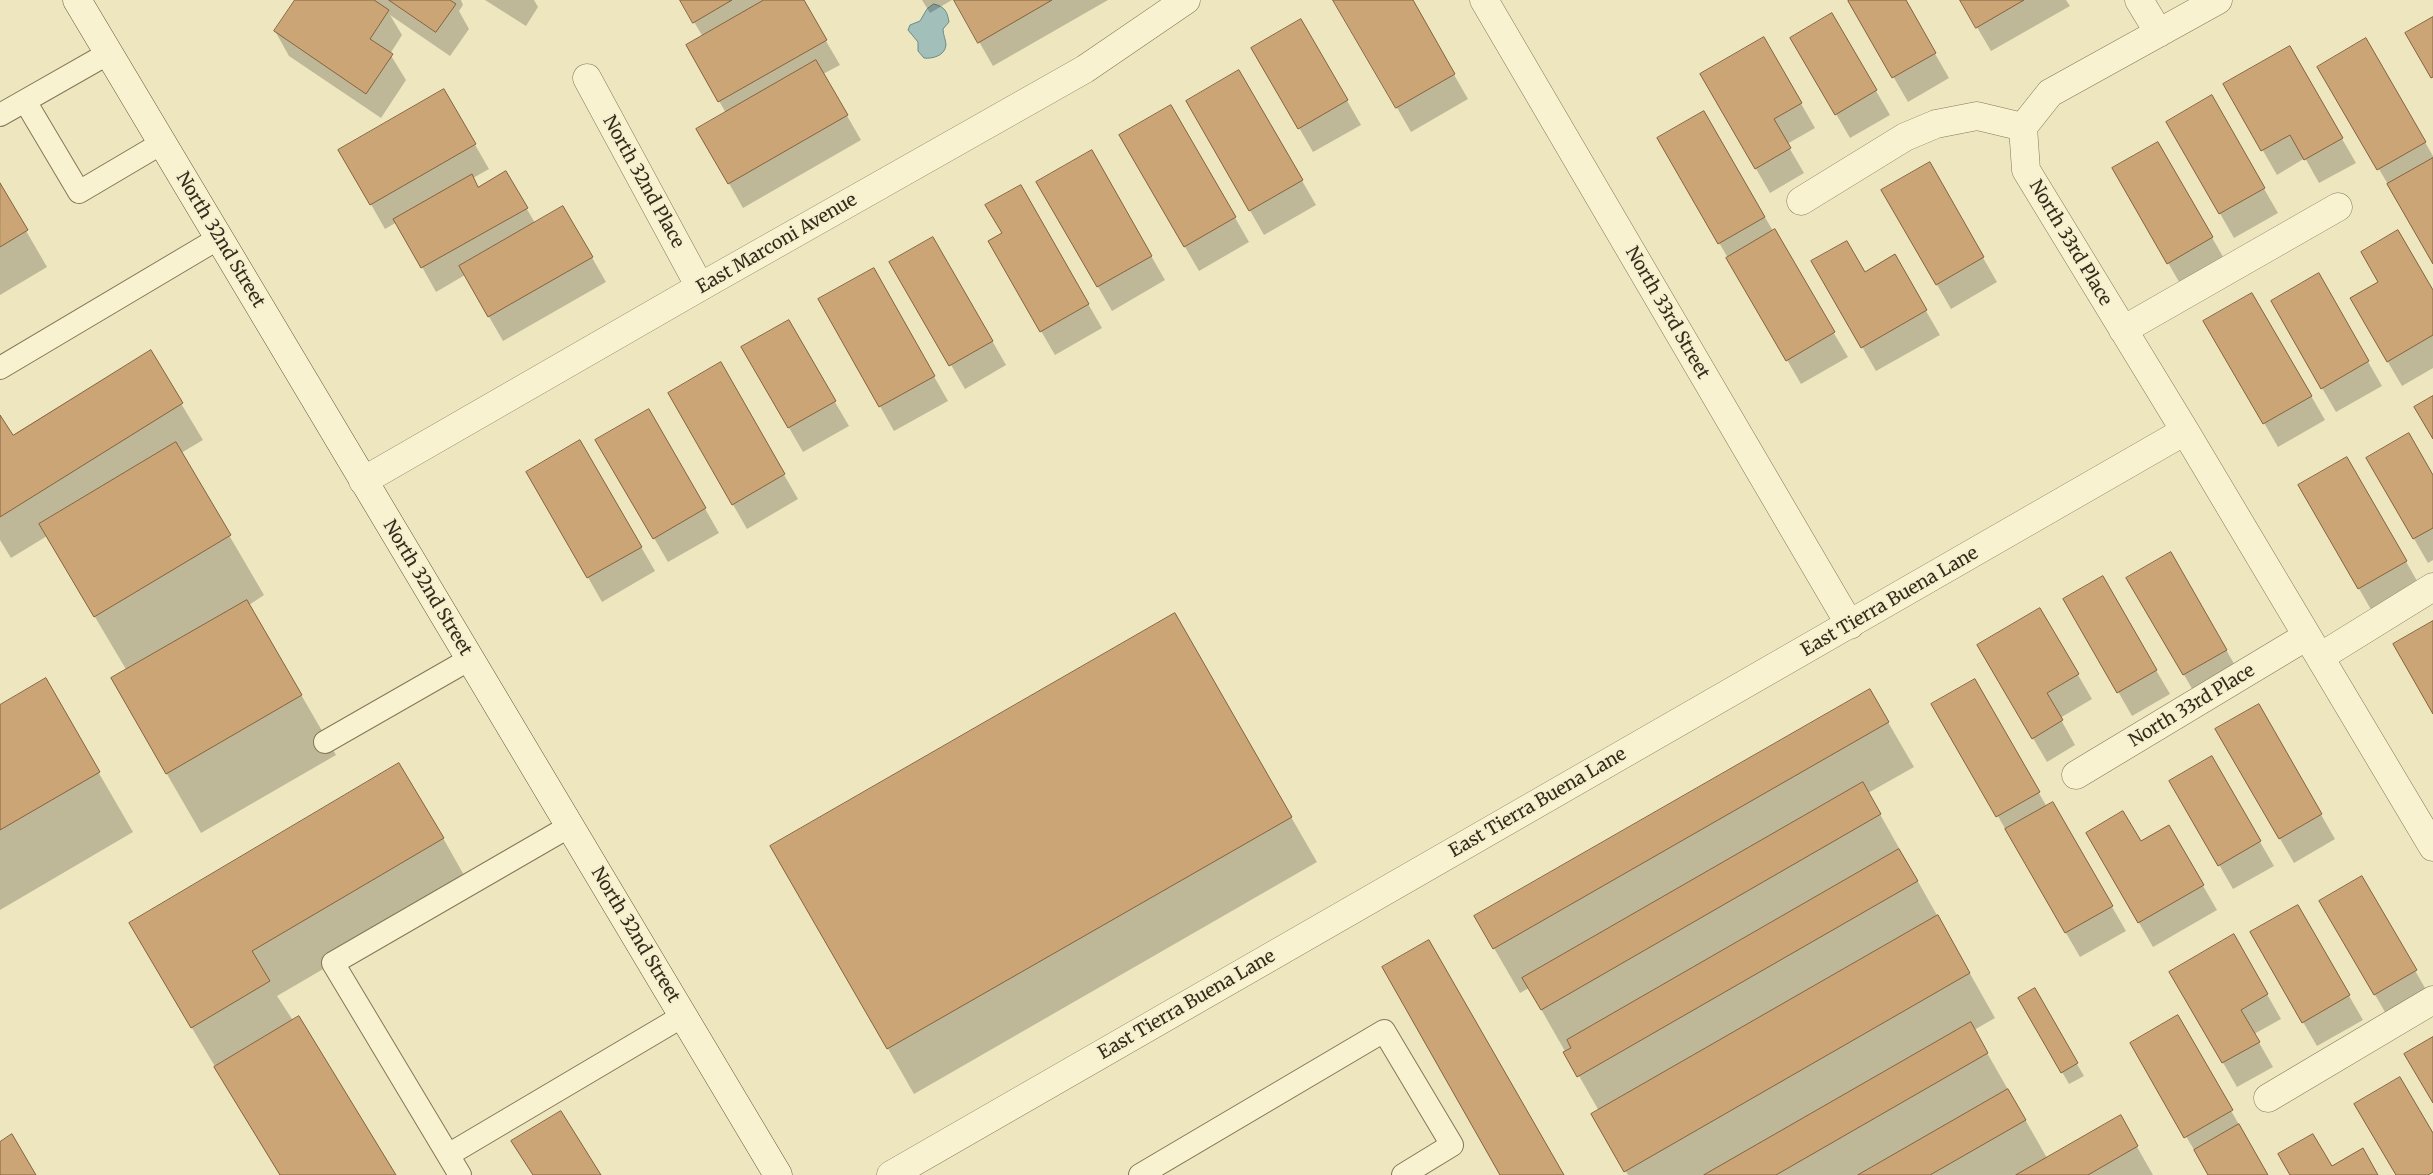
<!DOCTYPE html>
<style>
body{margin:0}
canvas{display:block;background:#ede6bf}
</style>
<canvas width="2433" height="1175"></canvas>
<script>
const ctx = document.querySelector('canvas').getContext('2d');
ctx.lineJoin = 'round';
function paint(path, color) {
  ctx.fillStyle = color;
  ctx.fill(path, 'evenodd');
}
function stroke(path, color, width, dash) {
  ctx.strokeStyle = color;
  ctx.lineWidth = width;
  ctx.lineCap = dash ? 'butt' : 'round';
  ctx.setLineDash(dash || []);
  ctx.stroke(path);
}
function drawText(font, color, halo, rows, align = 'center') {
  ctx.font = font + ' Merriweather,serif';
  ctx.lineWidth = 4;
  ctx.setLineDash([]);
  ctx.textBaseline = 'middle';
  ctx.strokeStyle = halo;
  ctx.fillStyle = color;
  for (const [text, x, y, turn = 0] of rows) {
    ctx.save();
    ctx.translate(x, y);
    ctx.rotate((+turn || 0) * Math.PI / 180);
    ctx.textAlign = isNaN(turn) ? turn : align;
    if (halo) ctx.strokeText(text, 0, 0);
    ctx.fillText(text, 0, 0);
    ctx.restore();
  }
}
const water = new Path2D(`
 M934,4C945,7 947,11 949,22L943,29C943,35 946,40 946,45C945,56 932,59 924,58L918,51V42L908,30L910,25L920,21L927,9Z`);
const shadow = new Path2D(`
 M296,0H461L463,5L459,11L469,29L450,56L390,15L402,35L390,54L406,80L381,118L289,56L275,31Z
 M485,0H534L538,7L526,26Z
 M681,0H802L840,65L823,74L861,140L743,208L698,129L726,113L687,46L703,37Z
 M922,0H952L930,13Z
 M955,0H1108L993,66Z
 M1335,0H1411L1468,99L1411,132Z
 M1852,0H1904L1949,78L1908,102L1850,2Z
 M1961,0H2066L2070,6L1991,51Z
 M1832,15L1890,115L1850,138L1792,38Z
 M1301,20L1361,125L1313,152L1253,48Z
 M1764,39L1815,128L1787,144L1804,173L1770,193L1702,75Z
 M2366,40L2433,156V261L2319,67Z
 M2289,47L2356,163L2319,183L2305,158L2277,175L2225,85Z
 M1239,71L1316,205L1264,235L1187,101Z
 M444,91L489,169L473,178L478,189L506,173L535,223L563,207L606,282L503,341L465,275L436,292L397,222L385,229L340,150Z
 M2211,97L2278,213L2234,238L2168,122Z
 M1171,106L1249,242L1199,271L1120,135Z
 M1703,113L1848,357L1801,384L1659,139Z
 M2158,143L2226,262L2182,287L2114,169Z
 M1091,152L1165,280L1112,311L1038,183Z
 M1929,164L1997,282L1951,309L1883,191Z
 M0,186L47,267L0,295Z
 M1020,186L1102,328L1055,355L989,242L1003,233Z
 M933,238L1006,365L965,389L891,262Z
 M1894,256L1940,335L1876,371L1813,262L1865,273Z
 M873,270L948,401L894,431L820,300Z
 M2318,275L2382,386L2336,412L2272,302Z
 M2433,293V368L2402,386L2351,299Z
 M2252,294L2325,420L2278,447L2205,321Z
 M788,322L849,426L803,452L743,348Z
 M150,352L203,440L181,453L264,595L249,605L336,755L201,833L112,679L127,671L47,536L11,558L0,540V417L12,437Z
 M720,364L798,499L747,529L669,393Z
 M649,411L719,533L668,562L597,440Z
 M580,442L655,571L602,602L528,472Z
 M2347,459L2420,586L2373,613L2300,486Z
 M2368,459L2433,477V560L2428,563Z
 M2171,554L2240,674L2198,699L2128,578Z
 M2102,578L2170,694L2132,716L2065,599Z
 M2040,610L2092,699L2060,718L2075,745L2047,762L1979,646Z
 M1174,614L1317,862L914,1094L772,846Z
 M45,680L133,832L0,910V706Z
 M1974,681L2047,807L2052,804L2126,931L2080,957L1933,705Z
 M1870,691L1914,767L1868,793L1995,1018L1974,1030L2047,1158L2120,1117L2153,1175H1628L1593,1115L1599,1111L1529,988L1520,993L1476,917Z
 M2258,705L2335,839L2294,863L2217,729Z
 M2211,758L2274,866L2233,889L2171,781Z
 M2169,827L2217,910L2153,947L2087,833L2140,843Z
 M443,838L469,884L277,996L394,1175H280L156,968Z
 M2362,878L2429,995L2389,1019L2321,901Z
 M2297,906L2363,1020L2317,1046L2251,933Z
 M2234,936L2281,1019L2254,1034L2273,1067L2237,1087L2171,972Z
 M2034,990L2084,1076L2069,1084L2020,999Z
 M2177,1017L2245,1135L2267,1175H2209L2131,1044Z`);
const building = new Path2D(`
 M295,0H374L389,10L370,39L393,54L366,94L274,31Z
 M389,0H450L456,4L436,32Z
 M680,0H732L693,23Z
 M764,0H804L827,40L718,102L686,45Z
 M954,0H1052L978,43Z
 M1333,0H1413L1455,74L1396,108Z
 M1850,0H1906L1936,53L1892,78L1848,1Z
 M1960,0H2024L1976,28Z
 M1832,13L1877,90L1835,115L1790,38Z
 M2433,17V77L2431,78L2405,33Z
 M1301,19L1348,100L1298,129L1251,48Z
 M1764,37L1802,103L1774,119L1791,148L1755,169L1700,74Z
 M2366,38L2426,142L2377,170L2317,67Z
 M2290,46L2343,138L2304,160L2290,135L2261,151L2223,84Z
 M816,60L848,115L728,184L696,129Z
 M1239,70L1303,180L1249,211L1186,101Z
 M444,89L476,144L370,205L338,150Z
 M2212,95L2265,188L2219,214L2166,122Z
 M1171,105L1236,217L1184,247L1119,135Z
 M1704,111L1765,217L1718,244L1657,138Z
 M2158,142L2213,237L2167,264L2112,168Z
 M1092,150L1152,256L1097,287L1036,182Z
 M2433,158V264L2387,184Z
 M1930,162L1984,257L1936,285L1881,190Z
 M506,171L528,208L421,268L393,219L472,174L478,187Z
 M0,183L28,230L0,247Z
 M1021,185L1089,304L1040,332L988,241L1002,233L985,205Z
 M563,206L593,257L488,317L459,266Z
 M1775,229L1835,332L1786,361L1726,258Z
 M2398,230L2433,290V335L2387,362L2350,298L2378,282L2361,252Z
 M933,237L993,341L949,366L889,262Z
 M1847,241L1865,272L1895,254L1927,310L1861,348L1811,261Z
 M874,268L935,376L879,407L818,299Z
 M2319,273L2369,361L2321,389L2271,301Z
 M2252,293L2312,396L2263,424L2203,321Z
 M789,320L836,401L788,428L741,347Z
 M151,350L183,403L0,517V415L13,435Z
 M721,362L785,474L732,505L668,393Z
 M2433,396V439L2414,407Z
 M649,409L706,508L653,539L595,440Z
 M2409,433L2433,475V528L2413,539L2366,458Z
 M580,440L642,547L587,578L526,472Z
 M176,442L231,535L94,617L39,524Z
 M2347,457L2407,561L2358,589L2298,485Z
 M2171,552L2227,650L2183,675L2126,578Z
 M2103,576L2157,670L2117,693L2063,599Z
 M247,600L302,695L166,774L111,678Z
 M2040,608L2079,674L2047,693L2063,720L2032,739L1977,645Z
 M1175,613L1292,817L887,1049L770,846Z
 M2433,621V714L2393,644Z
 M46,678L100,772L0,830V705Z
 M1975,679L2040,792L1996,817L1931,704Z
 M1870,689L1889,722L1493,949L1474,916Z
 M2259,704L2322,814L2279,839L2215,729Z
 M2212,756L2261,841L2218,866L2169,781Z
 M399,763L444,838L252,951L270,981L191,1028L129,923Z
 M1863,782L1881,814L1541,1010L1522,978Z
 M2053,802L2113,906L2065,933L2005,829Z
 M2123,811L2141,841L2169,825L2204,885L2138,923L2086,833Z
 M1899,849L1918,881L1577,1077L1563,1052L1571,1048L1567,1040Z
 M2362,876L2417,970L2374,995L2319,901Z
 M2298,905L2350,995L2302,1023L2250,932Z
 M1938,915L1970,973L1624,1172L1591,1114Z
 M2234,934L2268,994L2241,1010L2260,1042L2222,1063L2169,972Z
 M1429,940L1564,1175H1500L1382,967Z
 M2035,988L2078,1063L2061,1073L2018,998Z
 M2178,1015L2233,1110L2184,1138L2130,1043Z
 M299,1016L396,1175H280L214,1067Z
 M1971,1022L1988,1053L1776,1175H1704Z
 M2433,1037V1103L2404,1054Z
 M2400,1077L2433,1133V1172L2428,1175H2396L2354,1104Z
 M2008,1089L2026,1120L1930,1175H1858Z
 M561,1111L601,1175H533L511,1141Z
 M2121,1115L2138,1146L2088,1175H2016Z
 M2239,1124L2268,1175H2208L2194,1150Z
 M12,1134L36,1175H0V1142Z
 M2313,1134L2332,1166L2363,1148L2378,1175H2290L2278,1154Z`);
const lane = new Path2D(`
 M25,101L79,192L162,143
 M0,115L109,53
 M0,368L219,238
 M325,742L470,659
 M448,1155L683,1016
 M460,1175L333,963L570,826
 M1140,1175L1384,1031L1452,1145L1403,1175`);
const street = new Path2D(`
 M1484,0L1850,625
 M2139,0L2159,33
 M587,78L700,287
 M2023,127L2026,170L2185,431L2433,847
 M2023,127L2050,93L2218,0
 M1801,201L1905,137L1936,124L1977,116L2023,127
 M2123,330L2338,207
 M363,481L700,287L1085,69L1186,0
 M2320,657L2433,587
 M2076,775L2307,636
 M2268,1098L2433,1000
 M891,1175L2185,431`);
const secondary = new Path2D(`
 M77,0L778,1175`);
const streetNames = [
 ["North 32nd Place",643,182,61],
 ["North 32nd Street",220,240,59],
 ["North 33rd Place",2070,243,59],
 ["East Marconi Avenue",777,244,-30],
 ["North 33rd Street",1667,313,60],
 ["North 32nd Street",427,588,59],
 ["East Tierra Buena Lane",1890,602,-30],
 ["North 33rd Place",2192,706,-31],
 ["East Tierra Buena Lane",1538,803,-30],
 ["North 32nd Street",635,935,59],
 ["East Tierra Buena Lane",1187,1005,-30]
];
paint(water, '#a2bfba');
stroke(water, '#6a8c88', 1);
paint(shadow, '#0003');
paint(building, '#cba575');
stroke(building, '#84633e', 1);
stroke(lane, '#857657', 24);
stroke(street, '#857657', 29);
stroke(secondary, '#67573b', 29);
stroke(lane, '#f8f2d1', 22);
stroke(street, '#f8f2d1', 28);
stroke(secondary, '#f8f2d1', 28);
drawText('18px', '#352b1c', '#f5efce', streetNames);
</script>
